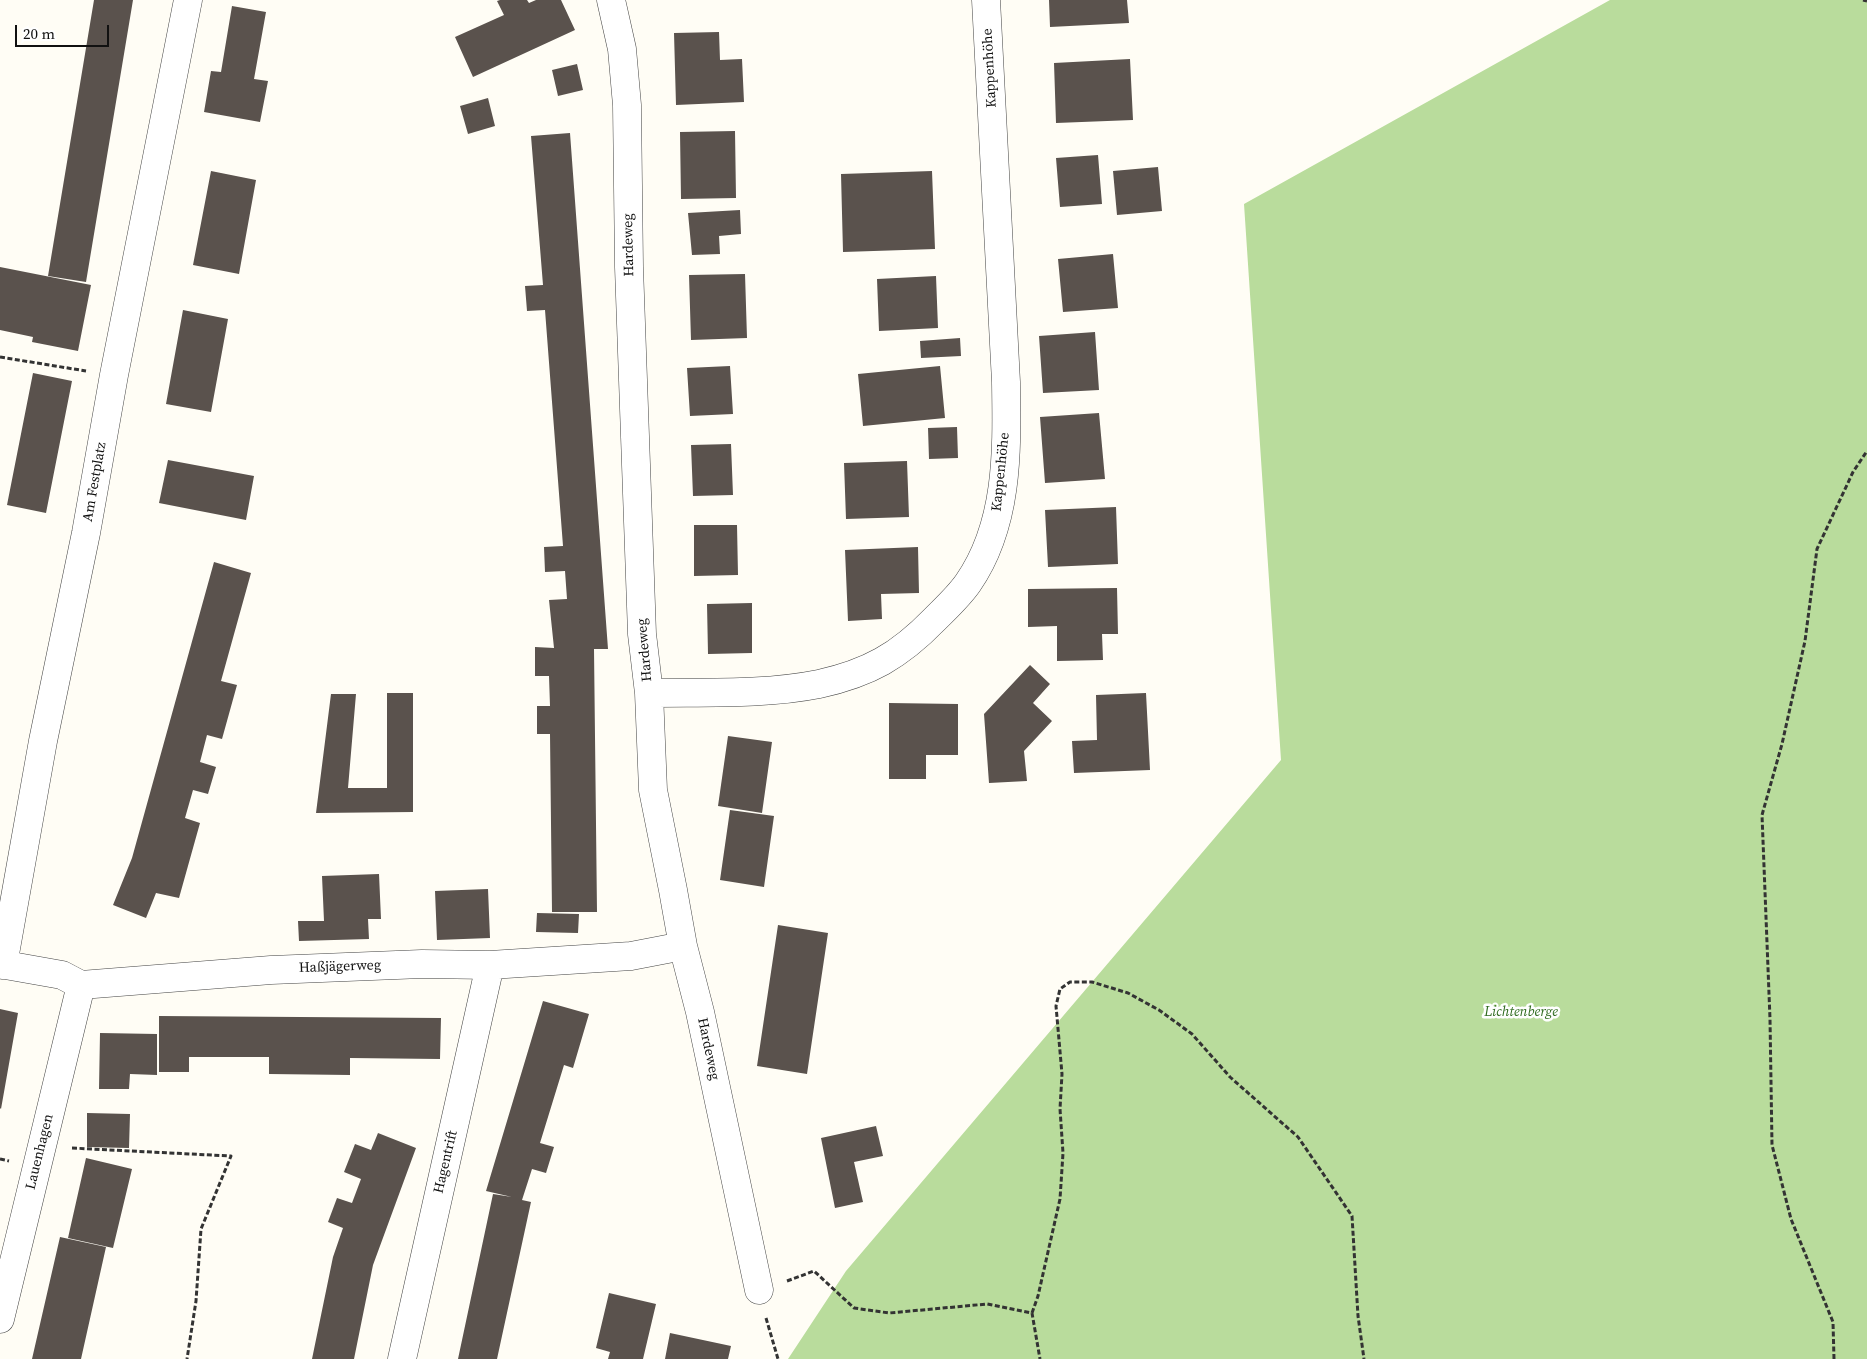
<!DOCTYPE html>
<meta charset="utf-8">
<style>
body{margin:0}
#map{position:relative;width:1867px;height:1359px;overflow:hidden;background:#fffdf5;font-family:"Source Serif 4",serif}
canvas{display:block}
.scale{position:absolute;left:15px;top:25px;width:94px;height:22px;box-sizing:border-box;border:2px solid #111;border-top:0;padding-left:6px;font-size:15px;line-height:18px;white-space:nowrap;color:#111;-webkit-text-stroke:4px #fff;paint-order:stroke}
</style>
<div id="map">
<canvas width="1867" height="1359"></canvas>
<div class="scale">20 m</div>
</div>
<script>
const ctx = document.querySelector('canvas').getContext('2d');
ctx.lineJoin = 'round';
function paint(path, color) {
  ctx.fillStyle = color;
  ctx.fill(path, 'evenodd');
}
function stroke(path, color, width, dash) {
  ctx.strokeStyle = color;
  ctx.lineWidth = width;
  ctx.lineCap = dash ? 'butt' : 'round';
  ctx.setLineDash(dash || []);
  ctx.stroke(path);
}
function drawText(font, color, halo, rows, align = 'center') {
  ctx.font = font + ' "Source Serif 4",serif';
  ctx.lineWidth = 5;
  ctx.setLineDash([]);
  ctx.textBaseline = 'middle';
  ctx.strokeStyle = halo;
  ctx.fillStyle = color;
  for (const [text, x, y, turn = 0] of rows) {
    ctx.save();
    ctx.translate(x, y);
    ctx.rotate((+turn || 0) * Math.PI / 180);
    ctx.textAlign = isNaN(turn) ? turn : align;
    if (halo) ctx.strokeText(text, 0, 0);
    ctx.fillText(text, 0, 0);
    ctx.restore();
  }
}
const forest = new Path2D(`
 M1610,0H1867V1359H788L846,1271L1281,760L1244,204Z`);
const building = new Path2D(`
 M94,0H133L86,282L48,276Z
 M500,0H527L529,3L536,0H561L575,30L473,77L455,37L504,15L497,1Z
 M1049,0H1127L1129,23L1050,27Z
 M232,6L266,12L254,79L268,81L260,122L204,112L211,71L221,72Z
 M719,32L720,60L742,59L744,102L676,105L674,33Z
 M1130,59L1133,120L1056,123L1054,63Z
 M577,64L583,90L558,96L552,70Z
 M488,98L495,126L468,134L460,106Z
 M735,131L736,198L681,199L680,132Z
 M570,133L608,649H594L597,912H552L550,734H537V706H550L549,676H535V647L554,648L549,600L567,599L565,571L545,572L544,547L563,546L545,310L527,311L525,286L543,285L531,136Z
 M1098,155L1102,204L1060,207L1056,158Z
 M1158,167L1162,211L1117,215L1113,171Z
 M211,171L256,180L239,274L193,265Z
 M932,171L935,249L843,252L841,174Z
 M740,210L741,234L719,236L720,254L692,255L688,213Z
 M1113,254L1118,308L1063,312L1058,259Z
 M0,267L91,285L78,351L32,342L33,337L0,330Z
 M745,274L747,338L691,340L689,275Z
 M936,276L938,328L879,331L877,279Z
 M183,310L228,319L211,412L166,404Z
 M1095,332L1099,390L1043,393L1039,336Z
 M960,338L961,356L921,358L920,341Z
 M730,366L733,414L690,416L687,368Z
 M940,366L945,418L863,426L858,374Z
 M33,373L72,381L46,513L7,505Z
 M1099,413L1105,479L1045,483L1040,417Z
 M957,427L958,458L929,459L928,428Z
 M731,444L733,495L693,496L691,445Z
 M168,460L254,476L246,520L159,503Z
 M907,461L909,517L846,519L844,463Z
 M1116,507L1118,564L1048,567L1045,510Z
 M694,525H737L738,575L694,576Z
 M918,547L919,593L881,594L882,619L848,621L845,550Z
 M214,562L251,573L221,681L237,685L222,739L207,735L200,762L216,767L208,794L193,790L185,818L200,823L179,898L156,893L146,918L113,905L132,858Z
 M1117,588L1118,634H1102L1103,660L1057,661V626L1028,627V589Z
 M752,603V653L708,654L707,604Z
 M1030,665L1050,684L1033,703L1052,721L1024,751L1027,781L989,783L984,714Z
 M387,693H413V812L316,813L331,694H356L348,788H387Z
 M1146,693L1150,770L1074,773L1072,741L1097,740L1096,695Z
 M889,703L958,704V755H926V779H889Z
 M728,736L772,742L762,813L718,806Z
 M730,810L774,816L764,887L720,880Z
 M379,874L381,919H368L369,939L299,941L298,921H324L322,876Z
 M488,889L490,938L437,940L435,891Z
 M537,913L579,914L578,933L536,932Z
 M778,925L828,933L807,1074L757,1066Z
 M543,1001L589,1014L573,1068L564,1065L540,1143L554,1147L546,1173L532,1169L522,1200L531,1202L497,1359H458L493,1194L512,1197L486,1191Z
 M0,1009L18,1013L1,1109L0,1108Z
 M159,1016L441,1018L440,1059L350,1058V1075L269,1074V1057H189V1072H159Z
 M100,1033L157,1034V1075L130,1074L129,1089H99Z
 M87,1113L130,1114L129,1148L87,1147Z
 M876,1126L883,1156L854,1162L863,1202L835,1208L821,1138Z
 M378,1133L416,1148L373,1265L354,1359H312L333,1257L343,1228L328,1222L337,1198L352,1203L361,1179L344,1172L355,1144L371,1150Z
 M86,1158L132,1169L113,1248L68,1238Z
 M60,1237L106,1247L81,1359H32Z
 M609,1293L656,1304L643,1359H608L610,1352L596,1348Z
 M670,1333L731,1346L728,1359H665Z`);
const path = new Path2D(`
 M1863,0L1867,1
 M0,357L86,371
 M72,1148L231,1156L201,1229L196,1301L187,1359
 M0,1159L9,1161
 M787,1281L814,1271L854,1308L889,1313L987,1304L1032,1313L1040,1359
 M1032,1313L1038,1296L1060,1199L1063,1153L1060,1109L1062,1074L1056,1006L1060,989L1070,982H1092L1128,993L1159,1010L1192,1034L1230,1077L1298,1137L1352,1216L1358,1316L1364,1359
 M766,1318L778,1359
 M1834,1359L1833,1322L1791,1219L1772,1145L1770,1019L1762,815L1782,744L1805,641L1817,549L1853,472L1867,451`);
const minor = new Path2D(`
 M611,0L622,49L627,105L629,267L642,634L649,693L653,790L673,890L683,946L700,1012L759,1290
 M649,693C705,692 764,695 819,684C869,673 899,656 935,619C946,608 959,596 968,583C1009,524 1007,450 1006,382L986,0
 M0,964L62,975L81,985L271,970L422,964L490,965L631,956L683,946
 M3,965L43,741L86,533L114,375L188,0
 M0,1319L81,985
 M402,1359L490,965`);
const streetNames = [
 ["Kappenhöhe",990,68,-93],
 ["Hardeweg",629,245,-91],
 ["Kappenhöhe",1001,472,-84],
 ["Am Festplatz",95,482,-80],
 ["Hardeweg",645,650,-95],
 ["Haßjägerweg",340,967,-2],
 ["Hardeweg",708,1049,78],
 ["Lauenhagen",40,1152,-76],
 ["Hagentrift",446,1162,-77]
];
const parkNames = [
 ["Lichtenberge",1521,1012]
];
paint(forest, '#b9dc9c');
paint(building, '#5a524d');
stroke(minor, '#444', 29);
stroke(path, '#333', 3, [5, 2.5]);
stroke(minor, '#fff', 28);
drawText('14px', '#111', '#fff', streetNames);
drawText('italic 14px', '#2f6b1f', '#fff', parkNames);
</script>
